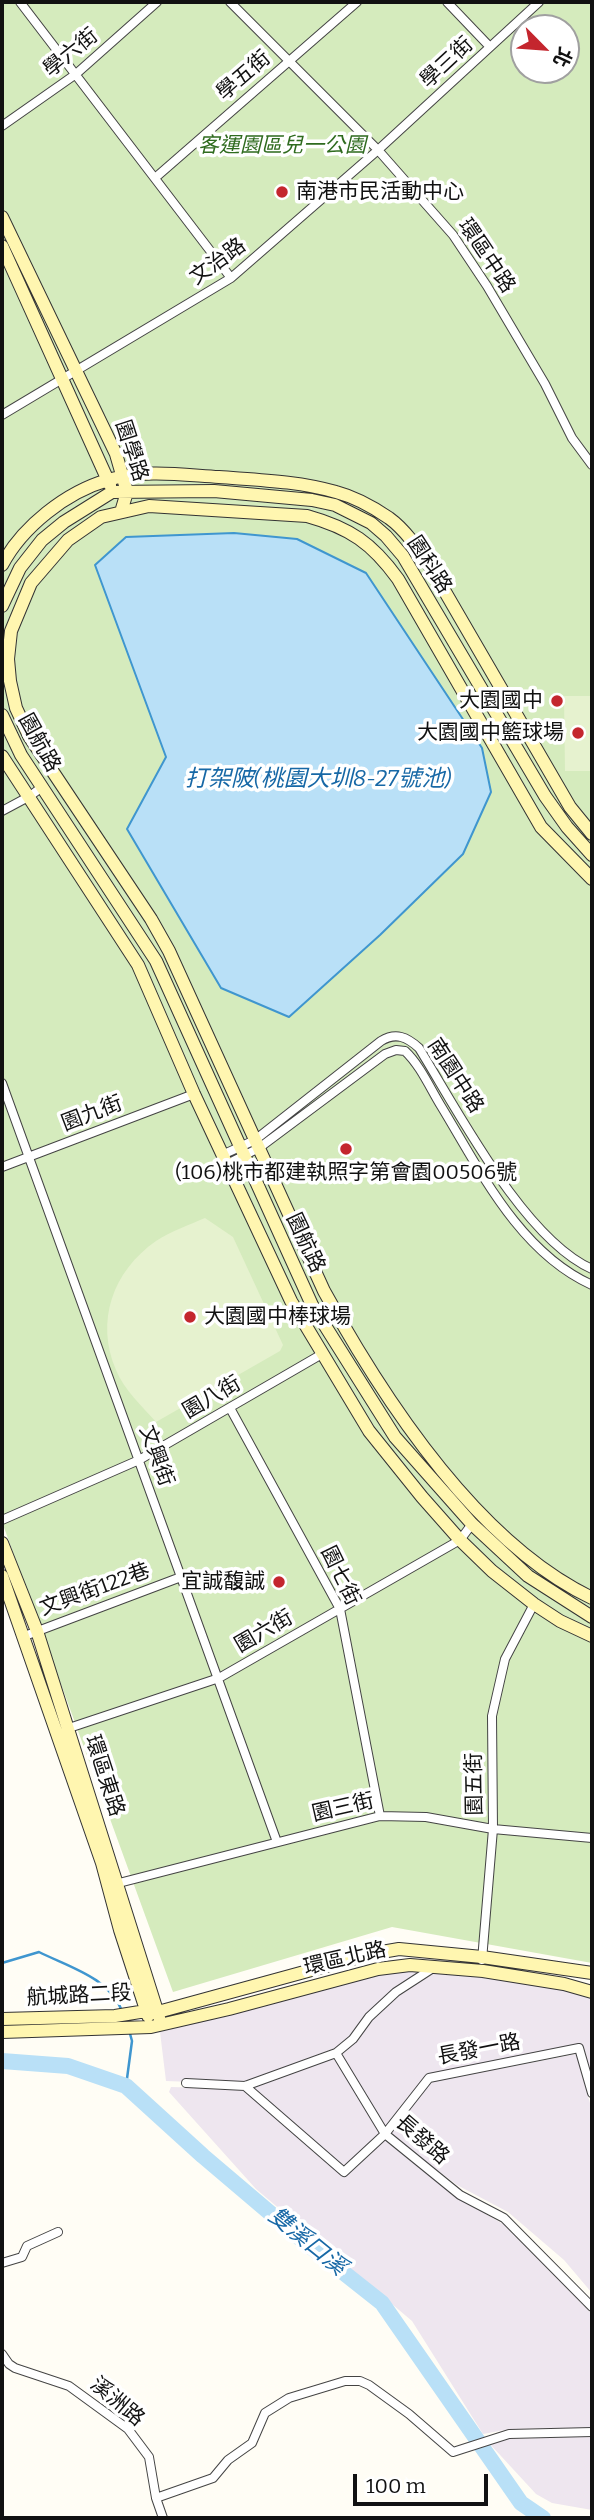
<!DOCTYPE html>
<html>
<head>
<meta charset="utf-8">
<style>
	body { margin:0 }
	#map { position:relative; width:594px; height:2520px; overflow:hidden; background:#fffdf5; font-family:Bitter,"Noto Sans TC",serif }
	canvas { display:block }
	.frame { position:absolute; inset:0; border:4px solid #111; pointer-events:none }
	.north { position:absolute; left:510px; top:14px; width:70px; height:70px; box-sizing:border-box; background:#fff; border:2px solid #a0a0a0; border-radius:50%; rotate:115deg; font-size:19px; font-weight:700; line-height:28px; text-align:center; color:#111 }
	.north::after { content:''; display:block; margin:auto; width:24px; height:32px; background:#c4262e; clip-path:polygon(50% 0,100% 100%,50% 72%,0 100%) }
	.scale { position:absolute; left:353px; top:2474px; width:135px; height:32px; box-sizing:border-box; border:4px solid #111; border-top:0; padding-left:9px; font-size:21px; line-height:24px; white-space:nowrap; color:#111; -webkit-text-stroke:5px #fff; paint-order:stroke }
</style>
</head>
<body>
<div id="map">
<canvas width="594" height="2520"></canvas>
<div class="frame"></div>
<div class="north">北</div>
<div class="scale">100 m</div>
</div>
<script>
const ctx = document.querySelector('canvas').getContext('2d');
ctx.lineJoin = 'round';
function paint(path, color) { ctx.fillStyle = color; ctx.fill(path, 'evenodd'); }
function stroke(path, color, width, dash) { ctx.strokeStyle = color; ctx.lineWidth = width; ctx.lineCap = dash ? 'butt' : 'round'; ctx.setLineDash(dash || []); ctx.stroke(path); }
function write(font, color, halo, rows, align = 'center') {
  ctx.font = font + ' Bitter,"Noto Sans TC",serif'; ctx.lineWidth = 7; ctx.setLineDash([]); ctx.textBaseline = 'middle'; ctx.strokeStyle = halo; ctx.fillStyle = color; for (const [text, x, y, turn = 0] of rows) {
    ctx.save(); ctx.translate(x, y); ctx.rotate((+turn || 0) * Math.PI / 180); ctx.textAlign = isNaN(turn) ? turn : align; if (halo) ctx.strokeText(text, 0, 0); ctx.fillText(text, 0, 0); ctx.restore();
  }
}
paint(new Path2D(`
	M425,1971L395,1990L353,2039L334,2052L245,2084L166,2081L160,2032L375,1974Z
	M435,1971L566,1990L592,1996V2078L582,2045L428,2076L384,2130L338,2054L369,2018L397,1994Z
	M576,2054L592,2110V2293L564,2260L508,2212L457,2185L388,2133L432,2082Z
	M335,2056L384,2132L344,2170L249,2087Z
	M171,2087L245,2089L345,2176L385,2137L459,2198L503,2224L592,2314V2428L510,2429L483,2434L412,2321L256,2189L169,2092Z
	M568,2437H592V2510L552,2503L536,2494L489,2443L508,2439Z`), '#eee6ef');
paint(new Path2D(`
	M2,2H592V1963L392,1927L173,1992L2,1522ZM524,28H566V70H524Z`), '#d5ebbd');
paint(new Path2D(`
	M564,696H592V771H565Z
	M205,1218L233,1237L283,1345L280,1351L156,1422C142,1406 124,1390 116,1370C95,1321 113,1271 156,1241C171,1231 189,1225 205,1218Z`), '#e6f2cf');
const water = new Path2D(`
	M234,533L297,539L366,573L482,748L491,792L463,854L380,935L289,1017L221,988L127,829L166,757L95,565L126,537Z`);
paint(water, '#b9e0f7');
stroke(water, '#3f96cf', 2);
stroke(new Path2D(`
	M2,1963L39,1952C69,1967 110,1978 122,2011
	M126,2086L132,2041L129,2030`), '#3f96cf', 2.5);
stroke(new Path2D(`
	M2,2061L68,2066L126,2086L203,2156L296,2235L382,2303L521,2503L543,2518`), '#b9e0f7', 16);
const street = new Path2D(`
	M20,2L231,278
	M230,2L378,150L453,235L487,286L545,384L572,438L592,465
	M447,2L490,47
	M2,126L76,74L157,2
	M155,178L357,2
	M2,415L231,278L378,150L539,2
	M2,811L30,796L42,787
	M2,1083L277,1842
	M222,1155L255,1140L381,1041C396,1032 407,1037 419,1048C458,1111 524,1239 592,1269
	M227,1164L259,1148L385,1054L396,1050L405,1051C420,1065 430,1088 441,1106C480,1170 519,1252 592,1285
	M2,1167L194,1094
	M230,1408L340,1609L380,1816
	M2,1520L139,1460L322,1354
	M22,1637L181,1577
	M66,1729L219,1678L460,1540L472,1524
	M115,1884L380,1816L426,1817L493,1829L592,1838
	M482,1960L493,1829L492,1716L505,1659L534,1604
	M336,2053L385,2134L460,2195L504,2218L592,2307
	M186,2083L245,2086L336,2053L353,2039L369,2017L396,1992L433,1968
	M245,2086L344,2172L385,2134L429,2078L579,2048L592,2093
	M2,2263L22,2257L27,2246L58,2232
	M2,2354L9,2364L15,2368L69,2386L128,2429L149,2457L156,2498L163,2518
	M156,2498L213,2478L228,2460L252,2443L265,2413L289,2398L345,2381H360L369,2385L409,2414L453,2452L509,2434L592,2432`);
const secondary = new Path2D(`
	M2,217L116,454L127,492L121,512
	M2,246L110,485
	M2,565C22,527 66,492 108,480C144,469 183,475 219,477C258,480 298,481 336,492C355,497 373,507 389,518C407,531 420,552 433,571L570,807L592,834
	M2,606L20,568L42,540L64,522L112,492L214,491L312,500L335,505L371,523L386,536L403,556L545,796L567,827L592,855
	M2,715L21,755L156,961L312,1305L395,1437L472,1524L528,1576L592,1617
	M2,756L138,965L194,1094L291,1301L369,1431L422,1497L460,1540L492,1571L534,1604L560,1621L592,1636
	M592,879L541,827L398,579C372,543 350,528 307,516L149,506L101,517L68,540L31,583L11,631L8,659L10,681L16,708L29,736L151,919L169,951L324,1291C384,1400 477,1543 592,1598
	M2,1543L37,1631L159,2017
	M2,1576L102,1863L120,1930L148,2016
	M2,2019L115,2016L146,2011L158,2012L370,1954L399,1949L482,1957L592,1973
	M2,2032L151,2027L229,2009L378,1969L410,1965L483,1971L564,1984L592,1992`);
stroke(street, '#444', 10);
stroke(secondary, '#333', 14);
stroke(street, '#fff', 8);
stroke(secondary, '#fff6b0', 12);
for (const [x, y, r, color] of [
	[282,192,7,"#c4262e"],
	[557,701,7,"#c4262e"],
	[578,733,7,"#c4262e"],
	[346,1149,7,"#c4262e"],
	[190,1317,7,"#c4262e"],
	[279,1582,7,"#c4262e"]
]) { const dot = new Path2D(); dot.arc(x, y, r, 0, 2 * Math.PI); ctx.fillStyle = color; ctx.fill(dot); stroke(dot, '#fff', 2.5); }
write('21px', '#111', '#fff', [
	["學六街",71,53,-39],
	["學三街",447,63,-43],
	["學五街",244,76,-41],
	["環區中路",486,256,56],
	["文治路",218,262,-36],
	["園學路",131,451,72],
	["園科路",429,565,57],
	["園航路",39,743,61],
	["南園中路",455,1076,57],
	["園九街",92,1114,-21],
	["園航路",305,1243,65],
	["園八街",212,1398,-30],
	["文興街",156,1456,70],
	["園七街",340,1576,64],
	["文興街122巷",95,1590,-20],
	["園六街",264,1632,-30],
	["環區東路",104,1776,72],
	["園五街",475,1784,-91],
	["園三街",343,1808,-13],
	["環區北路",345,1959,-13],
	["航城路二段",79,1996,-3],
	["長發一路",479,2050,-11],
	["長發路",422,2140,41],
	["溪洲路",117,2402,40]
]);
write('italic 21px', '#2f6b1f', '#fff', [
	["客運園區兒一公園",282,146]
]);
write('21px', '#111', '#fff', [
	["南港市民活動中心",296,192,"left"],
	["大園國中",543,701],
	["大園國中籃球場",564,733],
	["(106)桃市都建執照字第會園00506號",346,1173,"center"],
	["大園國中棒球場",204,1317,"left"],
	["宜誠馥誠",265,1582]
], 'right');
write('italic 23px', '#1768a6', '#fff', [
	["打架陂(桃園大圳8-27號池)",318,780],
	["雙溪口溪",307,2242,39]
]);
</script>
</body>
</html>
